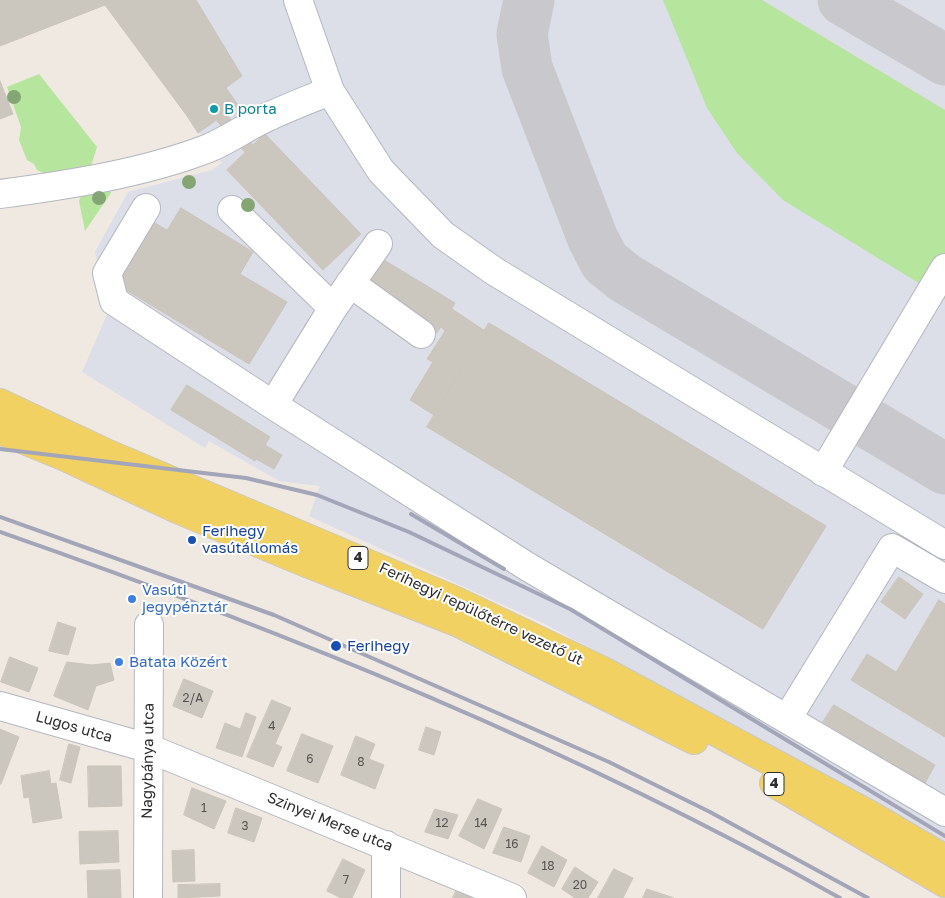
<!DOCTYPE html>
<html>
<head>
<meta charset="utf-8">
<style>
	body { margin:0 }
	canvas { display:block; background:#efe9e1 }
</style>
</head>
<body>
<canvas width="945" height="898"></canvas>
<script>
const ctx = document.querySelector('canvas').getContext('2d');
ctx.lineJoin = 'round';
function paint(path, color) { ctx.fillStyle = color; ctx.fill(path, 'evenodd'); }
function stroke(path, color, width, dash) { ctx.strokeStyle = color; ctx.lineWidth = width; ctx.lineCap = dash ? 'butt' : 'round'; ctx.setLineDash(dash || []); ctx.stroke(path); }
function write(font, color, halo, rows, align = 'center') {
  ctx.font = font + ' "Golos Text",sans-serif'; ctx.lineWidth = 4; ctx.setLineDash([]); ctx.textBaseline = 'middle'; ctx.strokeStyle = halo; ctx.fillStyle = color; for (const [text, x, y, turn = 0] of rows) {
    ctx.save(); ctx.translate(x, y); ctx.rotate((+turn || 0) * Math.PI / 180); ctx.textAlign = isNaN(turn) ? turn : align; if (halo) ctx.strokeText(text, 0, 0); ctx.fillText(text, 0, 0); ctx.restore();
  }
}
paint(new Path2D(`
	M0,0H945V844L868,798L543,623L309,516L320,486L279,481L209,441L205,448L82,372L109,310L95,252L128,192L212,170L222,163L105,5L0,46Z`), '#dcdee8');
paint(new Path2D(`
	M663,0H762L945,110V299L783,200L737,153L707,108Z
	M39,74L97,147L91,166L48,175L37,170L34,164L27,160L19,140L21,127L7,87Z
	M109,190L111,193L85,231L79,201L81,196Z`), '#b6e59e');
stroke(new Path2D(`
	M529,0L522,34L527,68L593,239L605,262L625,278L945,469
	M843,0L945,60`), '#c9c8cc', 51);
const building = new Path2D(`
	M0,0H196L242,76L187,116L105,5L0,46Z
	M0,81L13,114L0,119Z
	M226,88L238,105L198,133L187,116Z
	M225,113L253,145L245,152L216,120Z
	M265,134L361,234L323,270L227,170Z
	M181,208L253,252L240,274L287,302L249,364L116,284L153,222L167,230Z
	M379,257L455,303L437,333L361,287Z
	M452,309L485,331L434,415L410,400L433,362L427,359L445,331L441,327Z
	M489,323L826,526L763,629L427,427Z
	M187,385L243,420L227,444L171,410Z
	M243,420L270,437L255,461L227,444Z
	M265,445L282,455L274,469L256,459Z
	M899,577L923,594L905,619L881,602Z
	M939,600L945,604V737L851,680L867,654L896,672Z
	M58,622L76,628L68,655L49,651Z
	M10,657L38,668L29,692L1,682Z
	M67,662L92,665L110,663L114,680L96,686L88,710L54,696Z
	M184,679L213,691L202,718L173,706Z
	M272,700L291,708L275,744L282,747L273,767L247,757Z
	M834,705L935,765L925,783L823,722Z
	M246,713L256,717L242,757L216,748L225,723L240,729Z
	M426,727L441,732L434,755L419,750Z
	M0,729L19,737L1,784H0Z
	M302,734L333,746L318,783L287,771Z
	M356,736L375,744L369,759L384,765L375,789L341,775Z
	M69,744L80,747L71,783L60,780Z
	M88,766H121L122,806L89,807Z
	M49,771L51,784L56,783L62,818L33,823L29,797L24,798L21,776Z
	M192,788L226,801L214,829L184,815Z
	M478,799L502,809L484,849L459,836Z
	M236,808L262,818L254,842L228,833Z
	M435,809L458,815L448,839L425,832Z
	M504,827L530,836L521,862L493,853Z
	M118,831L119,862L80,864L79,832Z
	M542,846L567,860L554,887L528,873Z
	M194,850L195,881L173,882L172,851Z
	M343,859L365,870L352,898H341L327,891Z
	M575,867L598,882L588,898H575L562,889Z
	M614,869L633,878L623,898H598Z
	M120,870L121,898H88L87,871Z
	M220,884V896L178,898V885Z
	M647,889L674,898H643Z
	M456,891L474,898H453Z`);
paint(building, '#cbc7bf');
stroke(building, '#cbc5ba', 1);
const minor = new Path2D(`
	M298,0L330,91L381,171L443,235L494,271L945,545
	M0,194C68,185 145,173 209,148C230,139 249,125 270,116C289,107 310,99 330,91
	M146,208L107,273L114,301L273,405L528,567L945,812
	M232,210L333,308
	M350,283L421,334
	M273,405L333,308L378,244
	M823,472L945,268
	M0,706L148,748L512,898
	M787,719L892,548L945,579
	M148,898L149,625
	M386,898V845`);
const major = new Path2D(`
	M0,403L106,453L456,601L605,672L872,816L945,859
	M0,430L63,456L177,509L304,562L459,623L694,740
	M774,783L945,883`);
stroke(minor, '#b4b7c1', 30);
stroke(major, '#c9c9c9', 30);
stroke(minor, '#fff', 28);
stroke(major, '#f2d163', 28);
stroke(new Path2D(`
	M0,449L246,478L317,495L409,532L570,609L945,836
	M411,514L504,569
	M0,517L274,615L609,762L710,812L868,898
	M0,532C289,633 573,748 840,898`), '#a3a6b8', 4);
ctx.fillStyle = '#84a574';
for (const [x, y] of [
	[14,97],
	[189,182],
	[99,198],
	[248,205]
]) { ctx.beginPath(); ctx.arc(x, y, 7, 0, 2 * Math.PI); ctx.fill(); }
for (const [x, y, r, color] of [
	[214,109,5,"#0f9aa8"],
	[192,540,5,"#1a4fb4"],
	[132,599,5,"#3f7fe0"],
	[336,646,6,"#1a4fb4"],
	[119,662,5,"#3f7fe0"]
]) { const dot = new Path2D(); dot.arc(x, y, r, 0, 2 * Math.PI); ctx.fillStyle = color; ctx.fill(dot); stroke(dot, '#fff', 2); }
write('12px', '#555452', null, [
	["2/A",193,698],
	["4",272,726],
	["6",310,759],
	["8",361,762],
	["1",204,808],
	["12",442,823],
	["14",481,823],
	["3",245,826],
	["16",512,844],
	["18",548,866],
	["7",346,880],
	["20",580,885]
]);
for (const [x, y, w] of [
	[358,558,20],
	[774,784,20]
]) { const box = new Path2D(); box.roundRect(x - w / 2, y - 11.5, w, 23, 4); ctx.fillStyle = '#fff'; ctx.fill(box); stroke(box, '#2e2e2e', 1); }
write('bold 14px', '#2e2e2e', null, [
	["4",358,558],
	["4",774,784]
]);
write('15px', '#0d838f', '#fff', [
	["B porta",224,109]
], 'left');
write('15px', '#164399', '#fff', [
	["Ferihegy",202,531],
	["vasútállomás",202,548],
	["Ferihegy",347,646]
], 'left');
write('15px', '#366cbe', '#fff', [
	["Vasúti",142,590],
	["jegypénztár",142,607],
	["Batata Közért",129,662]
], 'left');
write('15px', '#2e2e2e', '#fff', [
	["Ferihegyi repülőtérre vezető út",481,614,25],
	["Lugos utca",74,727,16],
	["Nagybánya utca",148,761,-89],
	["Szinyei Merse utca",330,822,22]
]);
</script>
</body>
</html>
